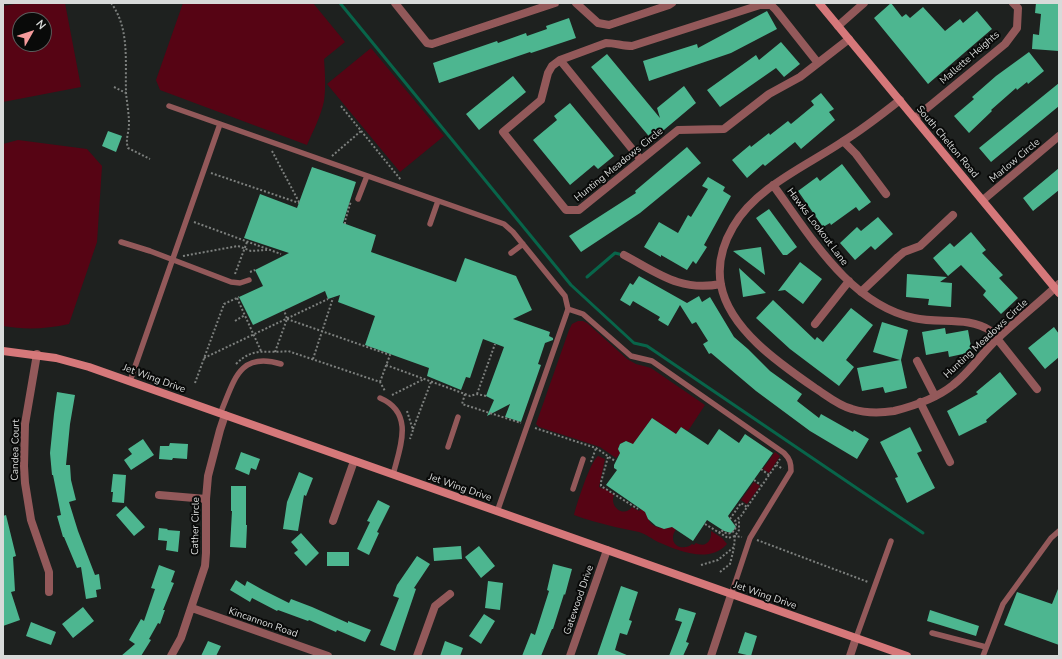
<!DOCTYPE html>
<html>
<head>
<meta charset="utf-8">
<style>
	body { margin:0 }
	#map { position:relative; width:1062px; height:659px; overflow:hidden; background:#1e211f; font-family:"Nunito Sans",sans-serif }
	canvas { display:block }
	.frame { position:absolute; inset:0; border:4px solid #d8dad9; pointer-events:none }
	.north { position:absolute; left:12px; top:12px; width:40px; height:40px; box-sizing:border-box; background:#090a09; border:1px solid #5c5d5c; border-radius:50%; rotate:51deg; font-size:11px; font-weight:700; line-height:16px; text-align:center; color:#d8dad9 }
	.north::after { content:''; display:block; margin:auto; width:14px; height:18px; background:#f59b9c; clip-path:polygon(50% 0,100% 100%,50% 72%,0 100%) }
</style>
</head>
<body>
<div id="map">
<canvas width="1062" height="659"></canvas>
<div class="frame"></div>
<div class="north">N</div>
</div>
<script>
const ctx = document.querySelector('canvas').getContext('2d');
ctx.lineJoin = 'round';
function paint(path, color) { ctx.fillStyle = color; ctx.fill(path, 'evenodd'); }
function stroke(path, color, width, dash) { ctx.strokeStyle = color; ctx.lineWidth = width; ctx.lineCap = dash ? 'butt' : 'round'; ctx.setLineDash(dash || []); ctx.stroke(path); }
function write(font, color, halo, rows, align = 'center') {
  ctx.font = font + ' "Nunito Sans",sans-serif'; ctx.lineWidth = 4; ctx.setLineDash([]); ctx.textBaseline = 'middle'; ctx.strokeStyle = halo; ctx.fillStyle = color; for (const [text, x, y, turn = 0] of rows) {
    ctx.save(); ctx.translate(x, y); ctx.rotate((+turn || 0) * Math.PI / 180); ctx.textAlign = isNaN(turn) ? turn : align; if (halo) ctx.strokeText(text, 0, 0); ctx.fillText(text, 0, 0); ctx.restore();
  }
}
paint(new Path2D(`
	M22,3H65L81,87L3,102V6ZM20,20H44V44H20Z
	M183,3H313L345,42L324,59C325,73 326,88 324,101C321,116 313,131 307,145L160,90L156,80Z
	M371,48L444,136L400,172L327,84Z
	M18,140L87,149L102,166L97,242L69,324C46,329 25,330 3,326V144Z
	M578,321H583L587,323L627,359L636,364L651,368L705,405L688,431L681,427L676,434L652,418L633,445L626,441L620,444L618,449L621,453L616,458L600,447L539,427L536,424L569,330L572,324Z
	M775,452L780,456L769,473L763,469Z
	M598,456L605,459L599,487L603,489L604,488L614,495C609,507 624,518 632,507L639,511L646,502C646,507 646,513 648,518C652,531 668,529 678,525C677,528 673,533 673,537C672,548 686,550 692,544L694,545L696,543C706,548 712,541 711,531L722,538L727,544C709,564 679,551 658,542C652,539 646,534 639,532C631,530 623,529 615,527C601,523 587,520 574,515C577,503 590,462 598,456Z
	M754,482L760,486L747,504L741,500Z`), '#560414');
stroke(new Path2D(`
	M340,3L571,285L634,343L647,346L923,533
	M587,277L615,253L623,255`), '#08654a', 3);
paint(new Path2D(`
	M891,3L902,17L906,14L910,18L923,7L945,31L960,19L963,23L977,11L992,29L928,84L874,18Z
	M1036,3H1059V51L1032,49L1033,34L1039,35L1041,14L1035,13Z
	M767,11L777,29L731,53L649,81L643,61L697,44L698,48Z
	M569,18L576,38L531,53L530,52L439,83L433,63L497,41L498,43L526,33L527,36L547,29L546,26Z
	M781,42L800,64L784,77L776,68L720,107L707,90L756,55L759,60Z
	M1029,52L1044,71L1028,84L1027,82L1017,90L1016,88L991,110L992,111L969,133L954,116L974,99L972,97L996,76Z
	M607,54L660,118L657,108L684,86L696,103L652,140L591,67Z
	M513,76L526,92L479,130L466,114Z
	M1059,83V106L991,162L979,148Z
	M821,93L834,109L829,112L835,120L801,149L795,142L765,166L763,164L747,178L732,160L750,145L751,147L769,133L770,135L788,121L791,124L814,105L811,101Z
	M570,103L614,156L598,169L594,165L570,185L533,140L557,120L554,116Z
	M108,131L122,136L116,152L102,146Z
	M687,147L701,163L640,213L581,252L569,236L636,193L635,191Z
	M842,164L871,202L859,211L856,207L831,225L830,223L823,227L798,191L817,177L820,181Z
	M312,167L356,182L343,223L376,235L371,252L456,282L465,258L516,276L532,310L513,319L550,332L549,336L553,338V340L545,343L538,364L541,365L521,422L505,417L510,404L487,416L494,400L486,396L504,347L483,339L470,378L466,377L461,390L427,376L429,368L365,345L375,316L338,302L340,295L328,299L325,291L253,325L239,297L263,286L255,270L289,253L244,238L260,194L297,208Z
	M1059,168V190L1033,211L1023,198Z
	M708,177L725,187L723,191L731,196L704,245L707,247L696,264L693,261L687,270L661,255V257L644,247L659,222L678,233L688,215L691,217L708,189L702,186Z
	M769,209L797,247L787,255H783L756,218Z
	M878,217L893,234L875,250L871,246L855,260L840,243L857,227L861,231Z
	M971,232L986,250L982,253L1003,275L999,278L1018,298L1001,314L983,295L986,291L961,265L948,276L933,258L950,243L954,247Z
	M761,247L765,275L733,251Z
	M800,262L822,279L803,304L785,290L778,291Z
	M739,268L766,293L743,297Z
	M907,274L947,277L940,282L952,283L951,307L928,305L929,299L906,297Z
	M639,276L687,303L699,296L702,302L710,297L734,337L748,349L770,371L802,394L797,401L819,418L821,414L853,432L854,430L869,439L857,459L810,431L756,391L711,353L709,354L703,344L708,341L696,322L692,324L680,305L668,326L658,320L660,317L633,301L630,306L620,300L630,283L633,285Z
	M773,300L815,340L817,337L823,342L851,308L873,325L846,360L854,367L839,386L790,349L756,318Z
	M882,322L908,330L901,360L907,388L885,393L883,387L862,391L857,368L900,360L873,352Z
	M1054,327L1059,334V357L1045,369L1028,348Z
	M945,328L946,334L968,330L972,352L949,357L948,351L926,355L922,332Z
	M1000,372L1017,394L986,420L987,422L959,436L947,411L978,394L976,392Z
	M57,392L75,395L70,424L66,465H70L71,480L76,500L69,502L78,531L95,575L99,574L101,589L96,590L97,597L86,599L81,567L77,568L64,537H63L57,516L61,515L53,475H52L50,453L54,414Z
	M652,418L676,434L681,427L708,445L719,429L739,443L745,434L773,453L728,516L736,527L734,530L731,533L724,531L707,520L693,541L672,527L664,529L656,526L648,519L645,512L606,485L617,470L614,468V465L620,453L618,449L620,444L626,441L633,444Z
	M910,427L922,451L917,453L935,488L907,503L895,478L898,477L880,442Z
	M143,439L154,455L131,470L124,460L132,454L128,449Z
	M170,443L188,444L187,459L173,458L172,460L159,459L160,446H169Z
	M241,452L260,459L256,470L251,468L249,475L235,469Z
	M299,472L313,478L306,496L304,495L298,531L283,529L287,502Z
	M113,474L126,475L124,503L112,502L113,492H111Z
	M231,486H246V525H247L246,548L230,547L232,511H231Z
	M378,500L390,506L377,532L379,533L369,555L357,549L370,522L367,521Z
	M126,506L145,527L134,536L116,515Z
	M6,515L16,556L13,557L15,591L11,592L20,620L3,626V516Z
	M159,528L168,529L167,530L180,531L178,552L166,550L167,541L158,540Z
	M301,533L319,553L306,566L294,553L298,550L291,542Z
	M461,546L462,559L434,561L433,548Z
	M479,546L495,566L481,578L465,557Z
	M327,552H349V566H327Z
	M417,556L430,564L414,588L416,589L395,651L380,645L399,598L393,596L397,585Z
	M553,564L572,569L565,595L564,594L553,629H552L541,656H522L531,633L535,635L549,591L547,590Z
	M159,565L175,571L171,582L174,583L163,610H165L160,624L158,623L149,639L151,640L141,656H121L135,644L129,640L141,619L144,621L155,589L151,588Z
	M236,580L245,586L247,581L263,590L289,603L291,599L312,607L348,623V621L371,630L365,642L337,630L336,632L309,620L308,621L278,610L277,611L252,598L250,602L230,590Z
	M488,581L503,583L500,610L485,608Z
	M621,586L638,592L629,620L632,621L627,635L620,633L615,650L629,656H597Z
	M1058,589L1059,645L1004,625L1017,592L1052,604Z
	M83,607L94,621L73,638L62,624Z
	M679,608L696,613L686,642L689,643L683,656H669L682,622L675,620Z
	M930,610L979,626L976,636L927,621Z
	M484,614L495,621L481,644L469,636Z
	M31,622L56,632L51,645L26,636Z
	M745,632L757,636L751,656L738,653Z
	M208,641L221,646L216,656H201Z
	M445,641L463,648L460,656H440Z`), '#4db690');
stroke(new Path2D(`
	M111,3C130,28 125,63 126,93C127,103 129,114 129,124C129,133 125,139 128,148L150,159
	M114,87L126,93
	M341,106L401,180
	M272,151L299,202
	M332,156L361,131
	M211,173L299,203
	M194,222L281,254
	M345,224V221L351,201
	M183,256L238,246L251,251L267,250
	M250,272L255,270
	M235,274L247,242
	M237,298L261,351
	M287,319L390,355L380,382
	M235,321L245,315
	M275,352L287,319L284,310
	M204,358L328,299
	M313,359L333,298
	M236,364C254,346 266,354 288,351L380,382L385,391
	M386,365L465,394L470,396L477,394L486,396
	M195,383L224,304L239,297
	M465,394L462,404L521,423
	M477,394L495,344
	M392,395L424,379
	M407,411L413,430L410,439
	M535,428L596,448L615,461
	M413,429L431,382
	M608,457L601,482V486L638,509
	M591,462L596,448
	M776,465L783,469
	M761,469L769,475
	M754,480L761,485
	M730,519L741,503L747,507
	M705,524L728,538L735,536L739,530V519
	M719,533L721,530C726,534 730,535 735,530L736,525L735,521L741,516L780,459
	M757,540L868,582
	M701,565L718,560L734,547L735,536L742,537
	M720,572L730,564L734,548`), '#7d807e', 2, [2, 2]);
stroke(new Path2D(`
	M169,106L504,224L513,232L565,296L568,309L566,315L497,512
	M358,199L367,176
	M430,224L438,201
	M121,242L150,251L231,282L240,283L249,280
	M511,253L523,244
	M568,309L583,314L631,356L652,361L784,453C790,459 791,463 791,471L750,538L731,595
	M130,381L220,124
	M380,398C415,413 400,447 393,475
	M220,414C234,382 238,351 281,364
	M448,447L458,417
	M573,489L583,459
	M932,633L986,647
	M856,638L891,541
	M983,656L1003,604L1051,538L1059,531`), '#93595a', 5.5);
stroke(new Path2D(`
	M395,3L427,43L432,44L555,3
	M576,3L598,23L609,25L669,5L672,3
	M838,26L864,3
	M560,60L641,160
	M818,63L776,10L771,5H760L632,46C623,46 615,43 606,43L560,60L552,66L548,73L541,100L503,132L566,210H579L678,130L724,129L769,94L800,77L849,39
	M900,100C881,115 862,130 842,142C806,166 755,188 733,227C723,244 717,264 721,285C729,329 780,364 815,388C826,395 839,406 852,409C865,413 881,413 894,411C914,406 937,398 953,385C970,372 982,353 997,339C1017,320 1039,303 1059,284
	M915,118L1005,44L1017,28L1018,8L1013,3
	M844,142L856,154L886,194
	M773,185C810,235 849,304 914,318C940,324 968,316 991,331L1037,389
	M983,200L1059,136
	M624,255C658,273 680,292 721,284
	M861,292L898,257L904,252L920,246L953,215
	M815,324L849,281
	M37,354L25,424L24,466L25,483L31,520L49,572V592
	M917,361L935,396
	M920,402L950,462
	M159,495L206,499
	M333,521L354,461
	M192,608L328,656
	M171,656L181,638L205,566L206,553V499L208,476L220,430L225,415
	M417,656L435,606L450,594
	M570,656L607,550
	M711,656L731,595
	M850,656L856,638`), '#93595a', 8);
stroke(new Path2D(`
	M819,3L1059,293
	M3,351L56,358L89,367L907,656`), '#d6787a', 8);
write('10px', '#d8dad9', '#090a09', [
	["Mallette Heights",970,58,-41],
	["South Chelton Road",947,142,50],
	["Marlow Circle",1015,161,-40],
	["Hunting Meadows Circle",619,165,-39],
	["Hawks Lookout Lane",817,227,53],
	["Hunting Meadows Circle",986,339,-43],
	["Jet Wing Drive",154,379,20],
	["Candea Court",16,450,-89],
	["Jet Wing Drive",460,488,19],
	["Cather Circle",196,526,-89],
	["Jet Wing Drive",765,596,19],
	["Gatewood Drive",579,600,-71],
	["Kincannon Road",263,623,19]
]);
</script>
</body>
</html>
